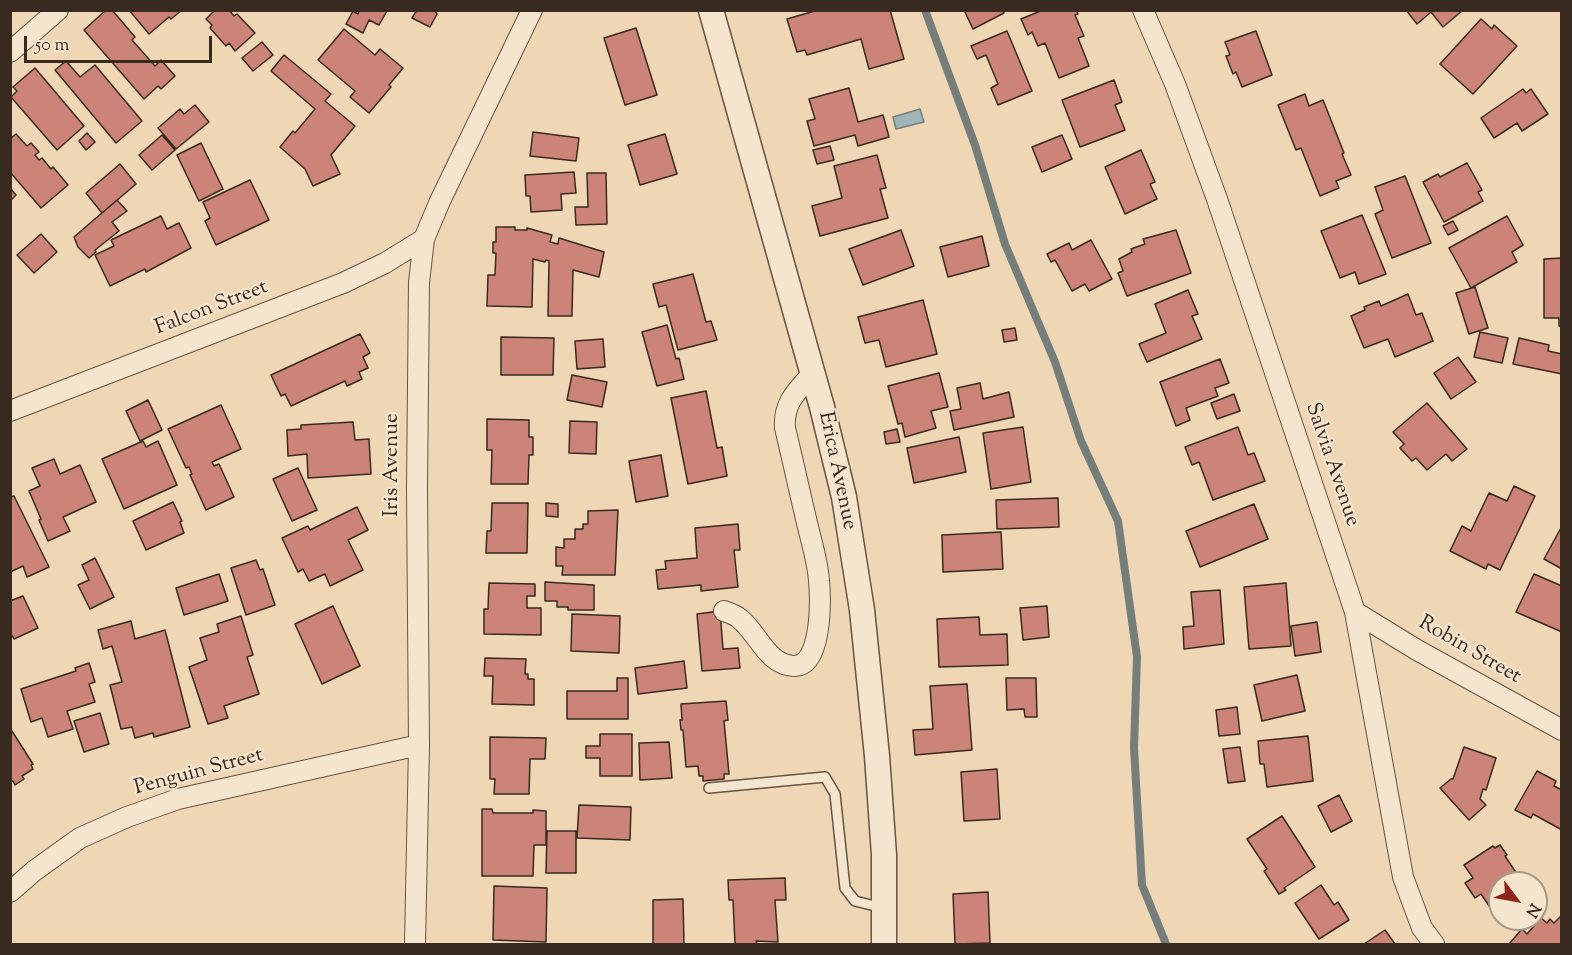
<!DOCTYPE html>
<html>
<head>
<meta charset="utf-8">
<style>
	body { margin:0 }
	#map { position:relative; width:1572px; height:955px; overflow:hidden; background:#efd6b4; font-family:"Sorts Mill Goudy",serif }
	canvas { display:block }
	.frame { position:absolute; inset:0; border:12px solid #392a1f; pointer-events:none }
	.north { position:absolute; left:1488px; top:871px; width:60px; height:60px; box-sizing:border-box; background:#f5e4ce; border:2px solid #aa9a88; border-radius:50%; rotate:122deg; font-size:16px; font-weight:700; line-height:24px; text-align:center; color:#392a1f }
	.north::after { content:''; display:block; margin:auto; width:21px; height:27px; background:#8f2418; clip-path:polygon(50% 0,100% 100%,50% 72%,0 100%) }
	.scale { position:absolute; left:24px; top:36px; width:188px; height:27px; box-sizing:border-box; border:3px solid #392a1f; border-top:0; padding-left:8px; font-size:18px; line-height:21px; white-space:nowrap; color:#392a1f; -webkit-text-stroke:4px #f5e4ce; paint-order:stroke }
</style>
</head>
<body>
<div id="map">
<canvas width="1572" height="955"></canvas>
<div class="frame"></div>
<div class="north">N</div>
<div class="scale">50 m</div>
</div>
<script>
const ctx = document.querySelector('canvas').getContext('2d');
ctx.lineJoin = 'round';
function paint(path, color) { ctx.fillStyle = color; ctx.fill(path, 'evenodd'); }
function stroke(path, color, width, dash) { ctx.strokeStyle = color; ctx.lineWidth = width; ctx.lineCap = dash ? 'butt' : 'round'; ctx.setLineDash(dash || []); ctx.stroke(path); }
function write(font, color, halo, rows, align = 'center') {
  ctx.font = font + ' "Sorts Mill Goudy",serif'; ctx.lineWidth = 4.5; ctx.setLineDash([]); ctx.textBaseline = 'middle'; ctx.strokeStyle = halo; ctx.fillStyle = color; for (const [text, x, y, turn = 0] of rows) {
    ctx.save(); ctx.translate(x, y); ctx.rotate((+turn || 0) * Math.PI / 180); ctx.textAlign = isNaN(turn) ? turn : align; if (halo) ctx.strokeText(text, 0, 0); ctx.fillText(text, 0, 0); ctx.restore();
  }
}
const water = new Path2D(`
	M920,109L924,122L896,129L893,117Z`);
paint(water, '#9fb6b8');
stroke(water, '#767e7b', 1.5);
stroke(new Path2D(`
	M925,10L975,145L1005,244L1055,362L1081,441L1118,521L1137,657L1134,748L1142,885L1166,944`), '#767e7b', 8);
const building = new Path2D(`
	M106,10H112L135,37L132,40L155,66L161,60L175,76L161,89L158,86L144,99L84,30Z
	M129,10H182L171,19L169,17L149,34Z
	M215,10H229L234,16L237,14L255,33L235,51L229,43L226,46L210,28L212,25L206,19Z
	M360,10H387V11L379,25L369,20L363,33L346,24L353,11L358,14Z
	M417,10H434L437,14L430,27L412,18Z
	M818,10H890L904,59L869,69L861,39L807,55L805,50L797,52L787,19Z
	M964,10H1002L1004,13L973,29Z
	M1043,10H1076L1078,14L1075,15L1084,36L1078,38L1089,66L1059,78L1045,43L1038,46L1032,32L1028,35L1021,19Z
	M1406,10H1463L1443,27L1431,12L1417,24Z
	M1481,19L1492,29L1494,25L1517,46L1473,94L1440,64Z
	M636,28L657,95L625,105L604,38Z
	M344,29L375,55L380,49L403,68L389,85L391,87L369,113L350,97L355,91L318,60Z
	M1007,31L1032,91L998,105L991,88L998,84L986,55L977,59L971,46Z
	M1256,31L1272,75L1242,87L1236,72L1233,74L1226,56L1230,55L1225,42Z
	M262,42L273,55L253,71L242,58Z
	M284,55L331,94L325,101L355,126L331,155L340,174L313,186L305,169L280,147L293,131L295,133L315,109L271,71Z
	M66,61L80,77L95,65L142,121L116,143L55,70Z
	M35,68L84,126L57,150L11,97L17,91L13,87Z
	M1114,80L1122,102L1115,105L1125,130L1080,147L1062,100Z
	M849,88L858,122L883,115L889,137L858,146L855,135L814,146L807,121L815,119L809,99Z
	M1523,89L1526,93L1531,89L1548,114L1522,131L1517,123L1494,138L1481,118Z
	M1305,94L1309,106L1323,100L1344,153L1342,154L1351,175L1336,181L1339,188L1320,196L1301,148L1296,150L1278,105Z
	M195,105L209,122L176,149L158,128L180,109L184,114Z
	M533,132L579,138L576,161L530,156Z
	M87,133L95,142L86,150L79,141Z
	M16,134L27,146L31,143L39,152L35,155L39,160L42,158L51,169L53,167L68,185L41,208L10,172V139Z
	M665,134L677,174L640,185L628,145Z
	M162,135L175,150L152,170L139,155Z
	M1062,135L1072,159L1042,172L1032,147Z
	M201,143L223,189L199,201L177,155Z
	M830,146L834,160L817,164L813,150Z
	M1141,150L1155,182L1150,184L1157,199L1125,214L1105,167Z
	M877,155L886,188L880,189L888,218L820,236L812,206L842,198L834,166Z
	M1467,163L1482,190L1478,192L1483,201L1444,222L1423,182L1438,174L1440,177Z
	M120,164L136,184L102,213L86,193Z
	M574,172L576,193L561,194L562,210L531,212L530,196H526L525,175Z
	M587,173H606L607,224L576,225L575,207H588Z
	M1405,176L1431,243L1392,258L1375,214L1383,210L1375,187Z
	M250,180L269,220L216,245L205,221L210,218L203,202Z
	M10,188L16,195L10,201Z
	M117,200L127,211L112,222L119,231L95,250L96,252L89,258L78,247L74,237Z
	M1362,215L1386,274L1359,284L1355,272L1340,278L1321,231Z
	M161,216L167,229L179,223L191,248L146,272L145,269L110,286L95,255L114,246L111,240Z
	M1507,216L1523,245L1512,252L1517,262L1471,288L1449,248Z
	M1453,221L1458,230L1448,235L1443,226Z
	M496,227H515V230H527V228L552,235L550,242L558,244L559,238L604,252L599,277L573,270L572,316H548L549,261L546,260L545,262L533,259L532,307L487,306L488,275H495L496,253H493V242H496Z
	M901,230L914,266L863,285L849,249Z
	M1176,230L1191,273L1127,296L1118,273L1123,271L1119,259L1132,252L1131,249L1145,244L1143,239Z
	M41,234L57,252L34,273L17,255Z
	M982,236L989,266L948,277L940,247Z
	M1091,240L1112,279L1089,291L1085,284L1072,291L1055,260L1051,262L1047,254L1069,243L1072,250Z
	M1562,258V326H1559V318H1544V259Z
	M693,274L706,322L711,321L717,340L678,350L666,305L659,307L653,284Z
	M1475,287L1488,328L1469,334L1456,293Z
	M1188,290L1198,314L1192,316L1202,339L1147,362L1139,344L1166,333L1155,304Z
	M1408,294L1416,315L1422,313L1433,341L1395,357L1388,339L1364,348L1351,316L1365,310L1364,307L1379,301L1381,306Z
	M923,300L937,354L886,367L879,340L865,343L858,317Z
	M667,325L676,359L679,358L684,379L657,386L642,332Z
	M1015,328L1017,340L1004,342L1002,330Z
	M1480,332L1508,338L1502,363L1474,357Z
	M360,334L370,353L363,357L368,368L359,372L362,379L347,386L345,381L291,406L285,394L281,396L271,375Z
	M501,337L554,338L553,375H501Z
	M1519,338L1549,345L1548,351L1562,354V374L1513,364Z
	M603,339L605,367L577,369L575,341Z
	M1458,357L1476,382L1451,399L1434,373Z
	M1220,359L1229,383L1215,388L1218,396L1186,408L1190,420L1176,426L1160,382Z
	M939,373L948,407L931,411L936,428L905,437L902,423L898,424L888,386Z
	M572,375L607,382L602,407L567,400Z
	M980,383L983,399L1009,392L1014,417L954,430L950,411L961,409L957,388Z
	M706,391L717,448L722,447L727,476L688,484L671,398Z
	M1234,394L1240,411L1217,419L1211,403Z
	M148,400L162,430L140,441L126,411Z
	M1427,403L1467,449L1452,461L1446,454L1427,470L1416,458L1412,461L1400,448L1404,444L1393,432Z
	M221,405L241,449L212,462L214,466L219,464L234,497L206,510L190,475L192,474L189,467L186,468L168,429Z
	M487,419L529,420V437H533V455H529L528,484H491L492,450H487Z
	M570,421L597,422L596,454L569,453Z
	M353,422L355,440L369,439L371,474L308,478L307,454L288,456L287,430L301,429V425Z
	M1023,427L1031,482L991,489L983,433Z
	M1238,427L1248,455L1254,453L1265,481L1213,500L1199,462L1192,465L1185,447Z
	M897,429L900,442L886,444L884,432Z
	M959,437L966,472L914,483L907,448Z
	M143,441L146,447L158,441L177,485L124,509L102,459Z
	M661,455L668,496L636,502L629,461Z
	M54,459L60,474L80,465L96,502L63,517L70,531L48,541L39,520L41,519L29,491L40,486L32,468Z
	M298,468L317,510L292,521L273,479Z
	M1514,486L1535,496L1500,570L1488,564L1486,569L1450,551L1462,526L1471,531L1489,493L1507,501Z
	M14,496L49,567L27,577L23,566L10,572V497Z
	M1058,498L1059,527L997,529L996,500Z
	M173,502L182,521L180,522L184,533L146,550L133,521Z
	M492,503H528L527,553H486L487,531H491Z
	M546,503L558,504V517L546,516Z
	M1254,504L1268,539L1200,567L1186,531Z
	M357,507L368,530L348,540L363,570L330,586L325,574L309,581L303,569L298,572L282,538L308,526L310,530Z
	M618,510L615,575H562L563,566H556V547L564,548V539H575V529H583V524H588V511Z
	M738,524L740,550H734L738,587L701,591V585L658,589L656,570L666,569L665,561L697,558L695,528Z
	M1562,526V569L1544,559Z
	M1001,532L1003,569L943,572L942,535Z
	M95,558L114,597L90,609L78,585L89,580L82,565Z
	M256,560L260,570L263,569L275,605L246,615L231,568Z
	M219,574L228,601L184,615L176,588Z
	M1534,574L1562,586V632L1516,612Z
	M545,582L594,585V610H568V607H557V601H545Z
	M489,583L535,584V596H527V608H541V635L484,634V609H488Z
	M1286,583L1291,646L1249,649L1244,587Z
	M1220,590L1224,644L1184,649L1183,627L1194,626L1191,592Z
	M23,596L38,628L14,639L10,632V601Z
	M333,606L360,666L322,684L295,624Z
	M1047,606L1049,637L1023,640L1020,608Z
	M720,611L723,649L738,648L740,668L702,671L697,614Z
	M572,614L620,616L619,653L571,651Z
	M241,616L253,655L247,657L259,694L224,706L228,718L208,724L189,667L207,660L200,638L219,632L217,624Z
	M979,617L980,635L1007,634L1008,665L939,667L937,619Z
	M131,621L135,639L165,630L190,727L154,737L153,733L135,738L132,727L121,729L110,685L122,682L112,646L103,649L98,630Z
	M1317,622L1321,652L1295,656L1291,626Z
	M485,658L526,659L525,674H528V679H534V705L492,704L493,676H484Z
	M684,661L687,688L638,694L635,668Z
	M89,663L95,682L89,684L95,702L67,711L73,729L48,737L42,718L31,722L21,689L76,671L75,668Z
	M1297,675L1305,711L1262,721L1254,685Z
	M617,678H628V719H567V691H617Z
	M1006,678H1036L1037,717H1025L1024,709L1007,710Z
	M967,684L972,750L915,755L913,730L933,729L930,686Z
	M726,701L728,720L724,721L729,774H724V779L703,781V776H699L698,766L686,767L683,730H681L680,720H682L681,704Z
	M1237,707L1240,734L1219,736L1216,710Z
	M100,713L109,744L84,752L74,721Z
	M10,728L33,764L31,765L33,769L22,776L24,779L15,785L13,781L10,783Z
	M600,734H632V776H600V758H586V746H600Z
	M1308,736L1313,781L1267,787L1264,764H1260L1258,741Z
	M490,737L546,738L545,759H530L529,794H494L495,779H490Z
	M669,742L672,778L640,780L639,743Z
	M1240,747L1245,781L1228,783L1223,749Z
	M1464,747L1496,758L1486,790L1483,789L1480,799L1486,805L1469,820L1440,788L1451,779H1453Z
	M997,769L1000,819L964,821L961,772Z
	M1537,771L1556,781L1554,786L1562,790V830L1533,814L1531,818L1515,810Z
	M1339,795L1352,821L1331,832L1318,806Z
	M579,805L631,807L630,840L577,838Z
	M482,809H492L493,813H533V810L546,811V845H534L533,876H482Z
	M1282,816L1315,867L1284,888L1286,890L1279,894L1264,871L1267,869L1247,839Z
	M547,831H576V873H546Z
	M1500,845L1507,855L1505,856L1523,883H1500V913L1496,916L1481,894L1475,898L1465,883L1473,878L1464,865L1493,846L1495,848Z
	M785,878L786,900H775L778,942L756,941L757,944H735L733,900H729L728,880Z
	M1321,885L1334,905L1338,902L1349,920L1319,939L1295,903Z
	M494,886L547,888L546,942L493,940Z
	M988,892L990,943L955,944L953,894Z
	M683,899L684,944H653V900Z
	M1562,915V944H1509L1522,929L1527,934L1541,918L1547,923L1550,919L1554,923Z
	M1385,930L1395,944H1364Z`);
paint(building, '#cd8478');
stroke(building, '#392a1f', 1.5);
const service = new Path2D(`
	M709,788L825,777L835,794L845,888L855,901L883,908`);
const minor = new Path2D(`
	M1143,10L1175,84L1217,199L1355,612L1403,877L1422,928L1434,944
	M10,52L58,10
	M10,411L343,283L385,263L424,239
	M724,611C730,613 736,615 740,619C758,633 767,665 794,666C822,667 821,599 819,581C818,563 812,544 808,527C800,494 793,461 785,428C783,403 797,391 813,373
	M1355,612L1417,650L1562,730
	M10,892L34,871L80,838L127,817L178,799L419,745
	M415,944L419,745L417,489L419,282L424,239L440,201L532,10`);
const tertiary = new Path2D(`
	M711,10L822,407L844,497L862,610L877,756L884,855V944`);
stroke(service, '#654', 12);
stroke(minor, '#654', 22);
stroke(tertiary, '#654', 27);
stroke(service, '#f5e4ce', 9);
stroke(minor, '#f5e4ce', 20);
stroke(tertiary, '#f5e4ce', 24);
write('21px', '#392a1f', '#f5e4ce', [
	["Falcon Street",212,309,-21],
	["Iris Avenue",393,465,-90],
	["Salvia Avenue",1331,465,71],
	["Erica Avenue",836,471,78],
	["Robin Street",1469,651,30],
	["Penguin Street",199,773,-15]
]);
</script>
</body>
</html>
